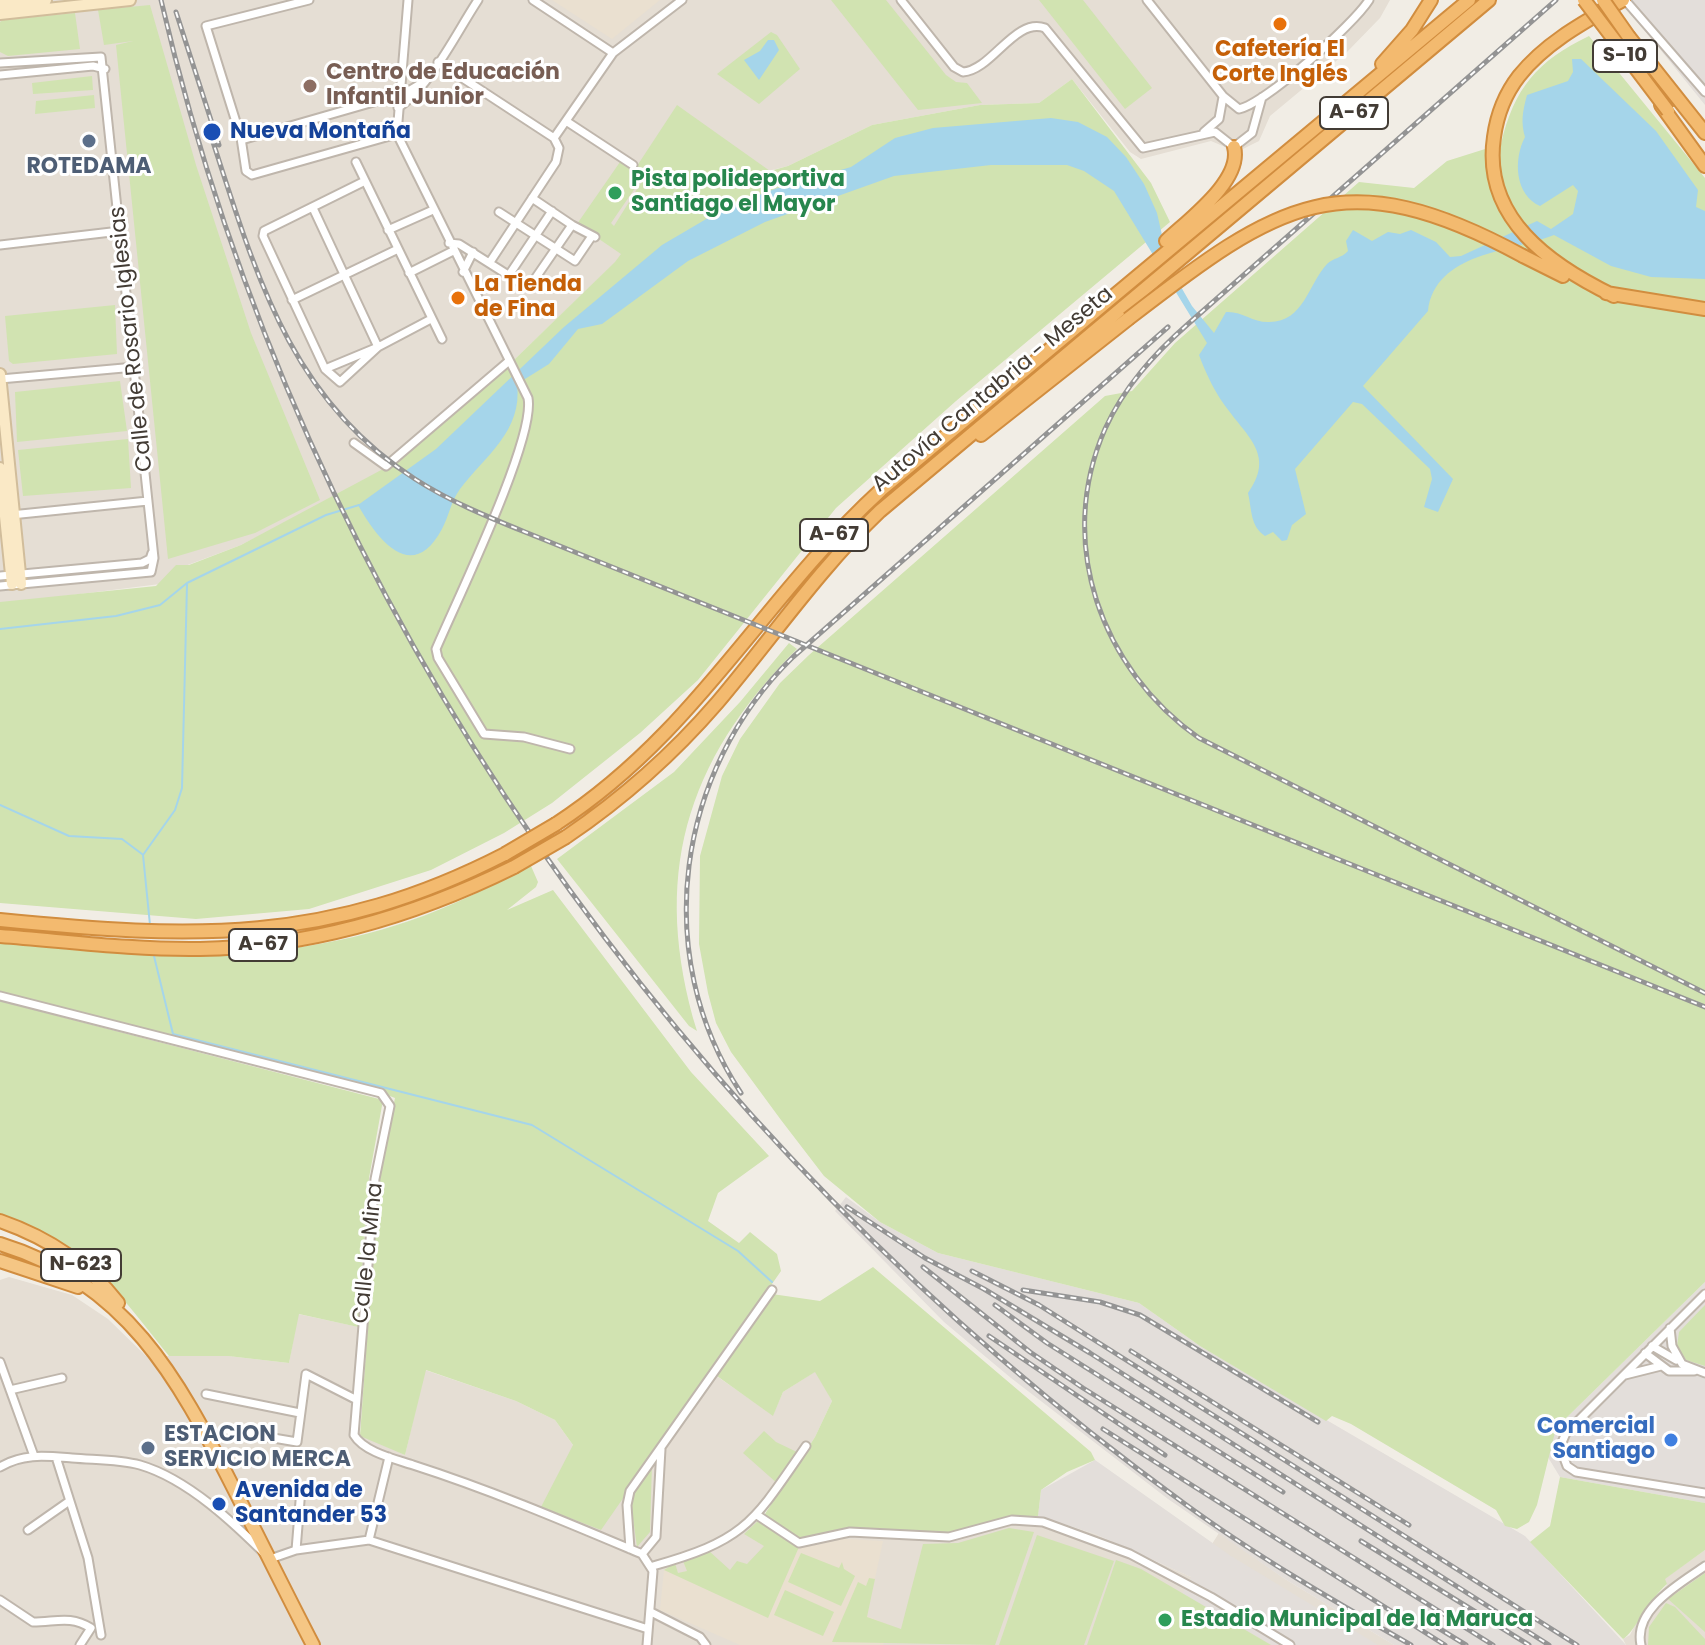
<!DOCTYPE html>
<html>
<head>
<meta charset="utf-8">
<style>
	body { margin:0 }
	canvas { display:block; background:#f1ede5 }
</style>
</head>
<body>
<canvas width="1705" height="1645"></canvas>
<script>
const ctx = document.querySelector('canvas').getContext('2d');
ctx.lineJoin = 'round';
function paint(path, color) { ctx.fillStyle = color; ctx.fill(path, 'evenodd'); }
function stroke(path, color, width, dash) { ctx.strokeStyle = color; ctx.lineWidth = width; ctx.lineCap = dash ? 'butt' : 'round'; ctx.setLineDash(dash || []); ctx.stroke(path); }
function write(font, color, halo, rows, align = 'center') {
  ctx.font = font + ' Poppins,sans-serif'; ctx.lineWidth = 6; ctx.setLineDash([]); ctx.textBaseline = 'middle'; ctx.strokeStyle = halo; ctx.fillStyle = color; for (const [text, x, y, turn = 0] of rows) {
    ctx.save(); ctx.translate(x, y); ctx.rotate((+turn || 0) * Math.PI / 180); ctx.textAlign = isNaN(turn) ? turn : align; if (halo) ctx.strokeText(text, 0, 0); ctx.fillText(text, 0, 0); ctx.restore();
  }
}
paint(new Path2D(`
	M0,0H1390L1380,18L1347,52L1270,116L1259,141L1237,152L1211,141L1141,159L1130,152L1072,79L1039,103L980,105L872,125L788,166L772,170L615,263L516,358L398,461L325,503L241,545L185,566L160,584L0,604Z
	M9,1277L72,1295L108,1319L146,1356H228L289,1363L298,1314L368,1329L358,1431L405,1455L425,1370L516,1401L555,1420L575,1448L712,1373L773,1415L783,1392L816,1371L832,1401L815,1437L759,1520L795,1547L799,1540L844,1529L950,1533L1021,1514L1038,1516L1095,1534L1191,1577L1219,1533L1285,1579L1394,1645H0V1280Z
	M1705,1550V1645H1626L1623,1639L1630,1635L1644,1608L1667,1585L1664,1579Z`), '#e5ded4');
paint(new Path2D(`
	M1618,0H1705V105L1646,32Z
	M846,1197L880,1222L938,1253L1139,1303L1200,1346L1525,1536L1626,1645H1394L1285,1579L1168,1499L1011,1378L944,1322L835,1211Z
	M1705,1282V1503L1560,1477L1546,1454L1556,1428Z
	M1095,1460L1231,1556L1378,1645H1272L1182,1594L1191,1577L1095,1534L1038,1516L1041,1490Z`), '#e3deda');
paint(new Path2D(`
	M552,0H660L612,39Z
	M826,1538L883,1541L867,1616L891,1626L883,1645H740L660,1610L664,1570L669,1565L675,1563L678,1573L687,1571L683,1561L726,1598L797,1547L818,1544Z`), '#eae0d0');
paint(new Path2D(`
	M831,0H886L946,75L956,82L967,83L982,103L918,110Z
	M1039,0H1083L1152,88L1125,109Z
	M150,5L196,165L251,333L320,500L255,533L168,559L116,45L133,41L104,45L98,10Z
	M75,13L80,49L8,56L0,52V22L3,20Z
	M771,32L777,35L800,69L759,104L717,74Z
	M1589,36L1705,178V1282L1556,1428L1537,1505L1529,1522L1517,1529L1505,1526L1496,1510L1351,1424L1332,1416L1326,1421L1200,1346L1139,1303L938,1253L880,1222L824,1176L781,1120L731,1052L716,1023L708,993L699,944L700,856L722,776L740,739L780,683L809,655L1105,396L1132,391L1175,343L1359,182L1414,188L1447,161L1501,144C1514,88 1537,61 1589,36Z
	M92,76L93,90L33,94L32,83Z
	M1072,79L1151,183L1170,222L956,401L836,508L698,680L640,733L552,803L504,833L431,870L309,909L196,919L0,903V602L156,586L176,565H189L241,545L398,461L516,358L615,262L621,254L577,224L620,162L642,178L611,223L614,226L644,178L635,169L677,105L770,171L788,166L872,125L980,105L1039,103Z
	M94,95L95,108L35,114L36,101Z
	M115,305L117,354L13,364L9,361L5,316Z
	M120,381L127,431L17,442L15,392Z
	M128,439L131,488L23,496L18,450Z
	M789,643L797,649C684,762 651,878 697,1031L689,1026L557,859L674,772L740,702Z
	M531,866L538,882L536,887L507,910L553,890L691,1072L769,1156L718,1193L708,1221L739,1243L750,1232L777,1254L781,1271L601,1530L541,1507L573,1445L555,1420L516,1401L426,1370L405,1455L360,1436L375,1224L381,1165L395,1098L359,1084L0,993V943C138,957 276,967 409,921C451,907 491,886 531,866Z
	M0,1001L383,1100L369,1178L358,1327L299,1314L289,1363L228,1356H169C133,1311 98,1262 47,1234C32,1226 15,1221 0,1215Z
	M873,1267L1091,1452L1095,1460L1067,1472L1041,1490L1038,1516H1010L950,1533L844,1529L799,1540L763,1517L815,1437L832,1401L815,1372L783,1392L773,1416L717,1376L772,1294L820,1301Z
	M1705,1305V1366L1686,1360L1677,1346L1679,1332Z
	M764,1431L776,1442L799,1453L778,1484L743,1453Z
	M652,1463L650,1532L637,1547L630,1497Z
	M1560,1477L1705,1503V1550L1665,1579L1667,1584C1651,1597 1633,1634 1623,1639L1530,1542L1550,1526Z
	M758,1521L799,1547L768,1618L664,1570L675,1563L678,1573L687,1571L683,1561L709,1551L730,1570L737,1561L747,1564L764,1546L744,1534Z
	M1009,1528L1034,1532L995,1645L832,1642L858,1582L866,1586L869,1578L875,1579L867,1617L901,1629L923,1544L958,1543Z
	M1037,1535L1114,1561L1084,1645H999Z
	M801,1553L839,1568L842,1562L844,1569L855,1576L841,1606L788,1582Z
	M1116,1560L1141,1569L1271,1645H1087Z
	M1705,1573V1632L1668,1599Z
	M785,1590L834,1612L823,1636L774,1615Z
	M1666,1603L1675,1607L1705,1639V1645H1648L1649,1627Z`), '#d1e3b1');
paint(new Path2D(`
	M768,40H774L779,50L759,80L744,60L760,51Z
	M1572,59H1581L1656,131L1698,190L1696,207L1705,211V279L1651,277L1611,266L1554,235C1511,252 1435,252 1428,311L1363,386L1453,479L1438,512L1424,507L1432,479L1430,469L1362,404L1353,402L1295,469L1306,514L1292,525L1287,540L1282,541L1273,532L1265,536C1250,526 1252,510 1248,493C1274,457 1250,439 1229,411C1216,395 1206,374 1199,355L1207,343L1114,191L1084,171L1067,165H991L894,176L765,222L688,261L602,324L578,329L549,364L517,384C523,431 485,456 460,489C451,501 449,516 442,529C412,585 377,539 358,505L436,449L564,327L662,245L725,208L775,189L851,167L895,138L933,128L1051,118L1078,122L1107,137L1126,157L1144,184L1157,213L1169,266L1192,306L1214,333L1226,312C1242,311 1252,322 1268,322C1304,323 1308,284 1327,264C1333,258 1342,258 1348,251L1346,241L1353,230L1372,241L1388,232L1400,234L1411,230L1436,242L1450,257L1461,256L1537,221L1551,229L1573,214L1578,191L1573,185L1540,206C1515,195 1513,160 1525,137C1521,123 1522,113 1527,95L1568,81L1573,72Z`), '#a5d5ea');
stroke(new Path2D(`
	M0,629L116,616L160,605L187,583L326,515L359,505
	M0,805L69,836L122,839L142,854
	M150,925L143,855L175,810L182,788L187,584
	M153,952L173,1034L532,1125L738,1251L772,1282`), '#a5d5ea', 2);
const minor = new Path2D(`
	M309,0L206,26L241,138L246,171L252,175L397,134
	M408,0L397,134L528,398C536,438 456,602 436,649L438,658L484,734L524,737L570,749
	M533,0L613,53
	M901,0L954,67L963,72C992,70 1015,17 1045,28L1143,148L1215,132L1234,147L1252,133L1262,97
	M1147,0L1223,96L1239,109C1266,103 1353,25 1369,0
	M1625,0L1705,92
	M438,62L554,138L559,148L556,162L490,262
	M0,63L101,57L154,558L151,572L0,586
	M0,75L93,66L105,69
	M398,108C433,83 455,35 478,0
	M566,121L633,165
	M1204,132L1219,119L1223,97
	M554,138L613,53L682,0
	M245,139L405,93L422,83
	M356,162L442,339
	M363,182L264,231L263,236L325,369L340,382L378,347L431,319
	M313,208L378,347L325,369
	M499,212L575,261L592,236
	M572,225L595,237
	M388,230L433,210
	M449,243L459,244L527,287L530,286L572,225L532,198
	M0,245L120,231
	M463,272L473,252
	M409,273L453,251
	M509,275L552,211
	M292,300L398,249
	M0,379L135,367
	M354,443L386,466L509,361
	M11,515L148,501
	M0,576L142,563L150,559L152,553
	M0,996L381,1093L390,1106L375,1179L354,1435C364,1452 395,1459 413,1465C491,1490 566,1522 642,1554L653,1571L647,1645
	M1705,1294L1566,1433L1560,1447L1567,1466L1576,1472L1705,1493
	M1670,1328L1672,1346L1682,1364L1705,1373
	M1652,1346L1676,1360
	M1645,1353L1669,1371H1694
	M0,1362L34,1456
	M1625,1375L1661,1366
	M10,1390L62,1378
	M206,1394L300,1413
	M226,1430L297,1442L306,1374L355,1399
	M56,1457L88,1558L101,1635
	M0,1467C23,1453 46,1456 72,1458C94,1460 118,1459 140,1465C188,1479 235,1524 270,1559L296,1550L369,1540L648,1629
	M757,1515L799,1543L850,1532L949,1537L1012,1520L1043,1522L1130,1554L1211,1597L1290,1645
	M28,1530L68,1502
	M369,1540L389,1457
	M630,1549L627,1505L630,1491L772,1290
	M296,1550L301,1489
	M642,1554L656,1537L661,1449
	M653,1566C746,1540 753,1523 806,1446
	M0,1600L33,1622C56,1622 70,1615 91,1628L80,1645
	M651,1612L700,1637L706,1645
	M1641,1645C1633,1609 1681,1583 1705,1566`);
const secondary = new Path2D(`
	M0,5L46,0
	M0,14L130,0
	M0,374L21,584
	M0,468L12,584`);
const trunk = new Path2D(`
	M0,1221C46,1237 88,1264 118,1303
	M0,1244C126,1283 177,1376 233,1487C260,1540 286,1593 313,1645
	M0,1261L78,1287`);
const motorway = new Path2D(`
	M1629,37L1705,133
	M1382,64L1412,30L1431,0
	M1661,105L1705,166
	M1166,241C1188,220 1243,180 1234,147
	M1523,256L1563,276
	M1606,293L1705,309
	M1614,296C1550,265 1482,218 1494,137C1497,115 1505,94 1519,76C1546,42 1586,21 1623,0
	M981,435L1128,319
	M556,824C696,733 762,599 881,490L1469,0
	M566,837C622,799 673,754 717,703C772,638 819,569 880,511L1489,0
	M0,920C192,939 328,945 505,854
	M0,936C66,941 133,950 200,949C311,947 415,916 514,867`);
stroke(minor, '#bfb6ac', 11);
stroke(secondary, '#d1bd9b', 14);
stroke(trunk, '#d18d3f', 16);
stroke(motorway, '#d18d3f', 16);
stroke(minor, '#fff', 7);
stroke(secondary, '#fae9c6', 10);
stroke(trunk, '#f5c684', 12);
stroke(motorway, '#f3ba6f', 12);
const rail = new Path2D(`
	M161,0C303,610 680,1138 1185,1504C1256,1556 1334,1601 1411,1645
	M1556,0L1188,324C1154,354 1124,387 1105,429C1055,543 1101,669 1199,738L1705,993
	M176,12L219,145
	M211,136C255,270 288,398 415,479C449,501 488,517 525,532L1705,1007
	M741,1093C650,955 676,771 793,657L1168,327
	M847,1207L925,1258L984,1289L1090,1353L1549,1645
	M923,1267L1030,1352L1083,1388L1493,1645
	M972,1271L1039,1305L1577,1645
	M1023,1290L1100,1302L1140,1315L1318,1422
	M995,1305L1047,1343L1283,1492
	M989,1336L1165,1455
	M1131,1351L1409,1525
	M1103,1429L1445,1645
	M1361,1541L1529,1645
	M1435,1626L1466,1645`);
stroke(rail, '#949494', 5);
stroke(rail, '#fff', 2, [6]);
const motorwayBridge = new Path2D(`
	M1584,0L1668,111
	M1603,0L1629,37
	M1128,319C1278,203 1343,158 1523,256
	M505,854L556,824
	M514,867L566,837`);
stroke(motorwayBridge, '#d18d3f', 16, []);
stroke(motorwayBridge, '#f3ba6f', 12);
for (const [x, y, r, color] of [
	[1280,24,8,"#e8710a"],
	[310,86,8,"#8d6e63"],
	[212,132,10,"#1a4fb4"],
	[89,141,8,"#5c6f8a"],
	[615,193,8,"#2e9e5b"],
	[458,298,8,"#e8710a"],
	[1671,1440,8,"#3f7fe0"],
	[148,1448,8,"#5c6f8a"],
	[219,1504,8,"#1a4fb4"],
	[1165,1620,8,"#2e9e5b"]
]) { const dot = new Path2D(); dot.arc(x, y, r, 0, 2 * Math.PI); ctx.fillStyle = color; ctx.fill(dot); stroke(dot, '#fff', 3); }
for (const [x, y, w] of [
	[1625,56,64],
	[1354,113,68],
	[834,535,68],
	[263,945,68],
	[81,1265,80]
]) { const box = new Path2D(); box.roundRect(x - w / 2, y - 16, w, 32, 6); ctx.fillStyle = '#fff'; ctx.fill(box); stroke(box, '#433c35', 2); }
write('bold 20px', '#433c35', null, [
	["S-10",1625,56],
	["A-67",1354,113],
	["A-67",834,535],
	["A-67",263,945],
	["N-623",81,1265]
]);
write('bold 22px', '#c56008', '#fff', [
	["Cafetería El",1280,50],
	["Corte Inglés",1280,75],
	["La Tienda",474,285,"left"],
	["de Fina",474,310,"left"]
]);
write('bold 22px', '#785e54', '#fff', [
	["Centro de Educación",326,73],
	["Infantil Junior",326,98]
], 'left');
write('bold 22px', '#164399', '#fff', [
	["Nueva Montaña",230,132],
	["Avenida de",235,1491],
	["Santander 53",235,1516]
], 'left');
write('bold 22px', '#4e5e75', '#fff', [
	["ROTEDAMA",89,167],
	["ESTACION",164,1435,"left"],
	["SERVICIO MERCA",164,1460,"left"]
]);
write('bold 22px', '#27864d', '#fff', [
	["Pista polideportiva",631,180],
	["Santiago el Mayor",631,205],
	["Estadio Municipal de la Maruca",1181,1620]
], 'left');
write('22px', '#433c35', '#fff', [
	["Calle de Rosario Iglesias",132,339,-96],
	["Autovía Cantabria - Meseta",993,390,-40],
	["Calle la Mina",369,1253,-84]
]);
write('bold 22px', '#366cbe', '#fff', [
	["Comercial",1655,1427],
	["Santiago",1655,1452]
], 'right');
</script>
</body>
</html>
